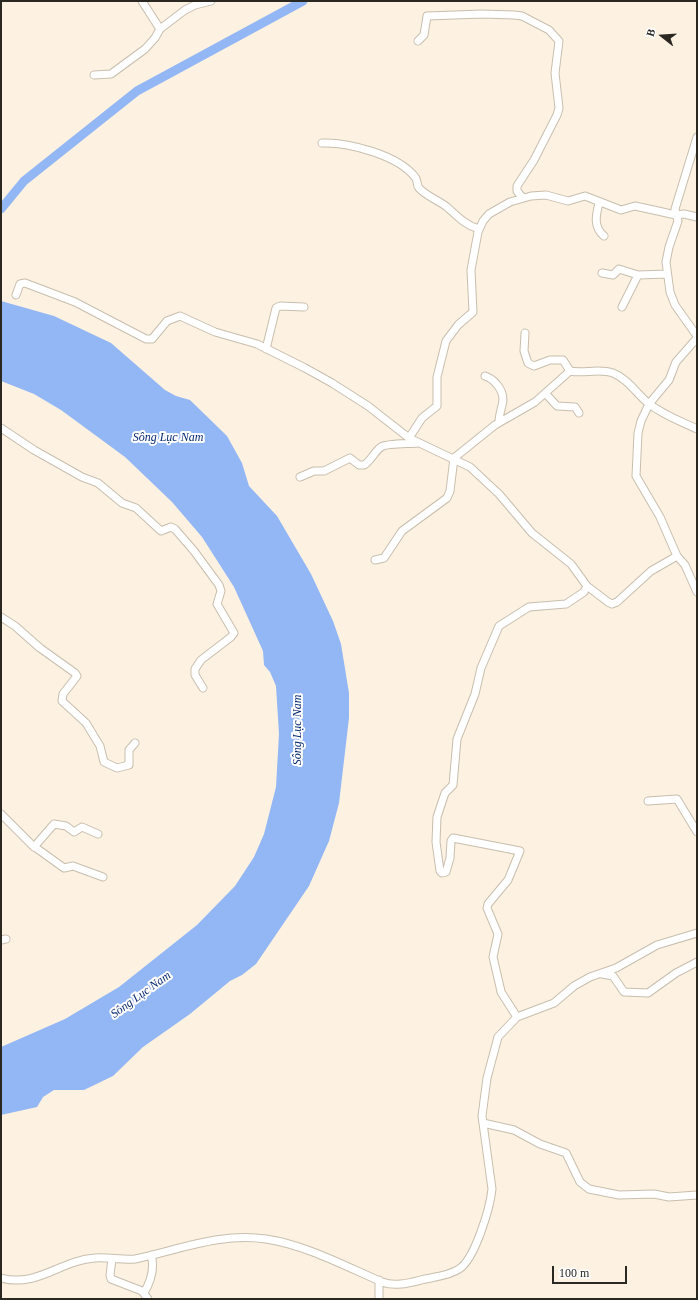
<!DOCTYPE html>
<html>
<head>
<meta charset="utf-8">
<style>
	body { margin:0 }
	#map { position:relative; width:698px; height:1300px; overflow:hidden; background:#fdf2e2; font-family:Georgia,serif }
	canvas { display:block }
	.frame { position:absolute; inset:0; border:2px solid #2b2721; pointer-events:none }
	.north { position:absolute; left:642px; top:16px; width:40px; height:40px; -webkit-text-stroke:3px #fff; paint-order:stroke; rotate:287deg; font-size:11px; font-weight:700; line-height:16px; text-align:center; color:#2b2721 }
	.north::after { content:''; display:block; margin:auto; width:14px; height:18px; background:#2b2721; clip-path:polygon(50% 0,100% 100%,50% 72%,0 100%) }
	.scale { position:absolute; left:552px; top:1266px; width:75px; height:18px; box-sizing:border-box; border:2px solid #2b2721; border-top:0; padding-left:5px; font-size:12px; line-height:14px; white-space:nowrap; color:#2b2721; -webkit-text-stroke:3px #fff; paint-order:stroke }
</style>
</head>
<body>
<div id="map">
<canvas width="698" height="1300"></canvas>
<div class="frame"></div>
<div class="north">B</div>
<div class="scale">100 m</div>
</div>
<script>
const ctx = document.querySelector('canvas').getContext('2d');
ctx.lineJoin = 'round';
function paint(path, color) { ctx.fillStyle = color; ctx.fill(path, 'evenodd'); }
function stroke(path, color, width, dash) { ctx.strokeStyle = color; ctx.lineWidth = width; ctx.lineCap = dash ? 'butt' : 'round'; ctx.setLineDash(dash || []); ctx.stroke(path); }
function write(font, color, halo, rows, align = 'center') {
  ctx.font = font + ' Georgia,serif'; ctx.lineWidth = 4; ctx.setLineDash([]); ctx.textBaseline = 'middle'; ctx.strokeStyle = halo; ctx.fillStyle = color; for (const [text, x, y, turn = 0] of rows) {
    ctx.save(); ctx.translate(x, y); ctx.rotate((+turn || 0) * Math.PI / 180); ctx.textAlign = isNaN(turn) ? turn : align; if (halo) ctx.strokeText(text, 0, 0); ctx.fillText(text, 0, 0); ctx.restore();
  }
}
paint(new Path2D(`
	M1,301L54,316L111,343L165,390L176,396L190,400L227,436L242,463L249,486L277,516L311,574L333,621L341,644L349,693V718L339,803L329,841L309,886L256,964L242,975L230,981L190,1014L143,1047L113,1076L84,1090H54L43,1097L37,1107L1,1115V1047L65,1019L119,987L197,925L235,886L254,857L264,834L276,787L279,734L276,686L270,672L264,665L263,651L234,587L202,537L172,502L125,457L61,410L34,394L1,381Z`), '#93b6f4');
stroke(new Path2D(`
	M1,209L24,181L137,91L303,1`), '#93b6f4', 9);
const minor = new Path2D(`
	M142,1L160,29L185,10L195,5L211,1
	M418,41L424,35L427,16L482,14L514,15L522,16L549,30L559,41L555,73L559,108L557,115L534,160L517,186V191L522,197
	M94,75L111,74L145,49L155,38L160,29
	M697,137L675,209L678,221L669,247L666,262L670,292L675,305L697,336
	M322,143C348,142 398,155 415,177C418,180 416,184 419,188C426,196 438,200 447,207C457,216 465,225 479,229
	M599,203C596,215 593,227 604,236
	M602,273L613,275L619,269L638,275L667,274
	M16,295L20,284L25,283L75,302L146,339H152L167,321L180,316L215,332L257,344L305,368L332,383L368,406L409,438L470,467L499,494L532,533L571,564L587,586L608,602L612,604L617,602L651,571L677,556L685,565L697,592
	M622,307L638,275
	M525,333L524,351L528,363L534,366L550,360H563L570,371
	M266,349L276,308L280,306L304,307
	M485,376C494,379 503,389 503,400C502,408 499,414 499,422
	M546,394L557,406L575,407L579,413
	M1,428L34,450L82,477L98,483L122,503L136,508L161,531L171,527L175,529L194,551L219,585L221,591L217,604L234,633L231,637L201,660L195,669V675L203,688
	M409,438L422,418L437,406V377L446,341L458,325L473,312L471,270L478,232L483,221L489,214L510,202L531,196L546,195L568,201L585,196L621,210L635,206L676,215L684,214L697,217
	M300,477L314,471H324L350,458L359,465H364C371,461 374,452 381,447C387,443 409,444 418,443
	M677,556L660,517L636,476L638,433L641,421L649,404L669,380L676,362L697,338
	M375,560L384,558L402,531L447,498L450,491L454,458L495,425L535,402L570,371C584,374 598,368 613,373C628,379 636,393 648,403C663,415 680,421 697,429
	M1,617L15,626L40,648L75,673L77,676L63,694L62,701L86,723L100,746L104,762L117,768L129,765V750L135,743
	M648,801L677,799L697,832
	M1,814L32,845L64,868L73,866L103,877
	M34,847L54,824L66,826L74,832L82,827L98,834
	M1,940L6,939
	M602,974L613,976L624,992L648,993L676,973L697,962
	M517,1017L501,992L500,987L493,957L498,934L487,908L488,904L508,880L520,851L453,838L451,841L450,858L446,872L442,873L440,871L436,842L437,817L445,793L453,785L457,739L475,694L481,668L499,626L529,607L566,604L584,592L587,586
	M483,1123L514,1130L540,1144L566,1153L580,1182L589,1189L619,1195L654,1194L669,1197L697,1195
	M112,1259L110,1275L111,1279L142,1291L148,1299
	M1,1278C37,1288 61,1260 95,1258C109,1257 121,1260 135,1259C178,1250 222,1232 266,1239C306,1245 345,1266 382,1282C394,1287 409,1283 421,1280C433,1277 449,1276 459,1269C475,1259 490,1208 492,1189L482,1116L487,1078L498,1037L517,1017L554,1003L574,986L590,977L616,968L657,945L697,933
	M379,1280V1299
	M144,1293C151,1281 155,1268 151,1255`);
stroke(minor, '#c8beae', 9);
stroke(minor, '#fff', 7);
write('italic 12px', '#072a71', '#fff', [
	["Sông Lục Nam",168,438],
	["Sông Lục Nam",298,730,-90],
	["Sông Lục Nam",141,995,-36]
]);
</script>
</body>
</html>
